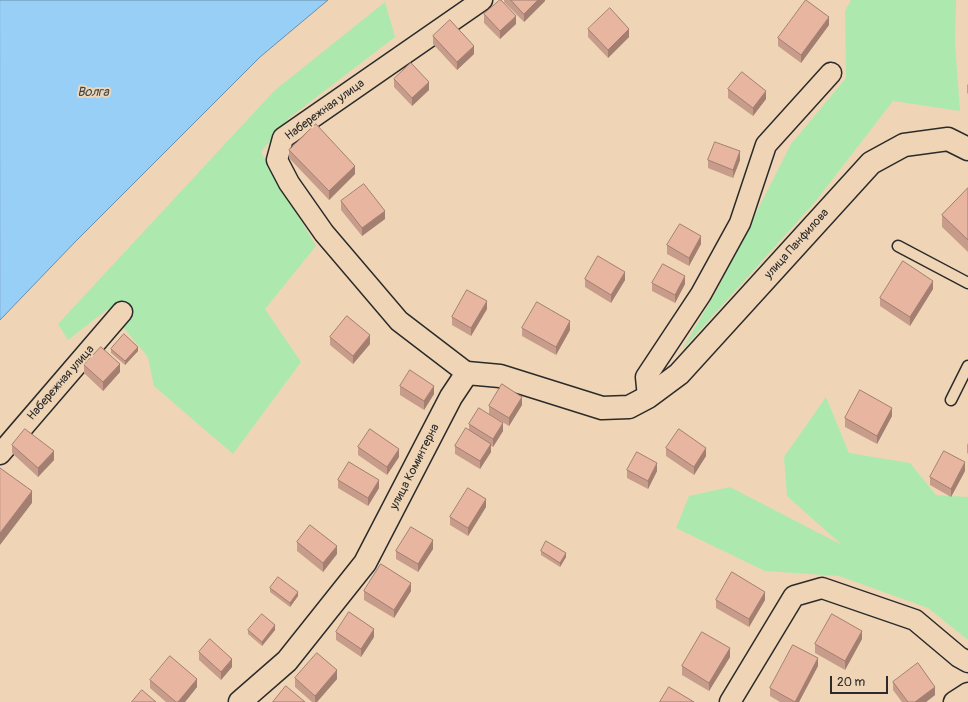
<!DOCTYPE html>
<html>
<head>
<meta charset="utf-8">
<style>
	body { margin:0 }
	#map { position:relative; width:968px; height:702px; overflow:hidden; background:#efd5b6; font-family:Pangolin,sans-serif }
	canvas { display:block }
	.scale { position:absolute; left:830px; top:676px; width:58px; height:18px; box-sizing:border-box; border:2px solid #2b2b2b; border-top:0; padding-left:5px; font-size:12px; line-height:14px; white-space:nowrap; color:#2b2b2b; -webkit-text-stroke:3px #efd5b6; paint-order:stroke }
</style>
</head>
<body>
<div id="map">
<canvas width="968" height="702"></canvas>
<div class="scale">20 m</div>
</div>
<script>
const ctx = document.querySelector('canvas').getContext('2d');
ctx.lineJoin = 'round';
function paint(path, color) { ctx.fillStyle = color; ctx.fill(path, 'evenodd'); }
function stroke(path, color, width, dash) { ctx.strokeStyle = color; ctx.lineWidth = width; ctx.lineCap = dash ? 'butt' : 'round'; ctx.setLineDash(dash || []); ctx.stroke(path); }
function write(font, color, halo, rows, align = 'center') {
  ctx.font = font + ' Pangolin,sans-serif'; ctx.lineWidth = 4; ctx.setLineDash([]); ctx.textBaseline = 'middle'; ctx.strokeStyle = halo; ctx.fillStyle = color; for (const [text, x, y, turn = 0] of rows) {
    ctx.save(); ctx.translate(x, y); ctx.rotate((+turn || 0) * Math.PI / 180); ctx.textAlign = isNaN(turn) ? turn : align; if (halo) ctx.strokeText(text, 0, 0); ctx.fillText(text, 0, 0); ctx.restore();
  }
}
paint(new Path2D(`
	M851,0H956L955,42L960,111L893,101L815,202L682,350L718,288L791,144L846,78L845,11Z
	M385,2L395,37L289,118L261,152L316,246L265,309L301,362L233,454L154,386L148,357L108,309L68,340L58,324L274,91Z
	M826,397L849,453L910,463L936,495L968,497V640L928,608L839,576L765,571L676,528L689,496L730,487L842,545L787,496L784,457Z`), '#ade9af');
const water = new Path2D(`
	M0,0H328L260,57L76,241L0,320Z`);
paint(water, '#98cff7');
stroke(water, '#6c8da5', 1);
const lane = new Path2D(`
	M898,246L968,283
	M951,400L968,366`);
const street = new Path2D(`
	M467,373L399,321L324,233L289,183L277,160L283,138L482,0
	M648,397L646,377L701,294L740,223L766,145L831,73
	M0,454L122,312
	M730,702L794,596L822,588L915,620L959,657L968,662
	M954,702L968,693`);
const secondary = new Path2D(`
	M240,702L287,661L365,563L451,397L467,373L500,376L602,408L629,407L648,397L679,374L871,163L904,145L948,139L968,149`);
stroke(lane, '#2b2b2b', 13);
stroke(street, '#2b2b2b', 23);
stroke(secondary, '#2b2b2b', 25);
stroke(lane, '#efd5b6', 10);
stroke(street, '#efd5b6', 20);
stroke(secondary, '#efd5b6', 22);
paint(new Path2D(`
	M504,0H545V1L524,22L504,2Z
	M484,14L516,24L500,39L484,23Z
	M829,25L801,63L778,46V38Z
	M588,29L629,37L608,58L588,37Z
	M433,36L474,54L457,70L433,44Z
	M394,79L429,90L412,106L394,87Z
	M968,84V94L967,93V85Z
	M728,89L766,99L753,116L728,98Z
	M289,150L355,174L329,200L289,158Z
	M708,160H740L733,178L708,168Z
	M968,188V252L942,227V215Z
	M341,201L385,219L362,236L341,210Z
	M701,244L689,266L667,254V245Z
	M585,279L625,280L611,303L585,287Z
	M652,283L685,284L675,303L652,291Z
	M933,289L910,326L880,306V298Z
	M487,309L471,336L452,325V317Z
	M522,328L570,330L556,355L522,336Z
	M330,337L370,344L353,364L330,345Z
	M111,349L138,351L125,365L111,353Z
	M84,365L120,372L103,391L84,373Z
	M400,386L434,394L424,410L400,395Z
	M522,405L509,426L489,414V406Z
	M892,416L877,444L845,427V418Z
	M469,424L503,431L493,447L491,446V452L480,469L455,454V446L469,430Z
	M968,443V454L967,453V445Z
	M12,445L54,460L38,477L12,453Z
	M358,447L399,457L387,475L358,455Z
	M666,448L706,456L694,475L666,456Z
	M627,470L657,471L648,489L627,478Z
	M965,471L951,497L930,485V477Z
	M338,480L379,488L368,506L338,488Z
	M486,507L468,536L450,525V517Z
	M297,542L337,554L323,572L297,551Z
	M433,549L418,572L396,559V551Z
	M541,551L566,557L560,567L541,555Z
	M270,588L298,596L290,607L270,592Z
	M364,591H411L394,618L364,600Z
	M716,600H765L749,627L716,608Z
	M248,630H275L262,646L248,634Z
	M336,632L374,637L361,657L336,640Z
	M862,639L845,670L815,653V644Z
	M199,652L232,667L221,680L199,660Z
	M730,657L709,691L682,675V666Z
	M818,666L799,702H780L770,696V688Z
	M295,678L337,679L317,702H312L295,687Z
	M150,680L197,687L185,702H166L150,688Z
	M893,682L935,695L926,702H902L893,690Z`), '#c79c8a');
paint(new Path2D(`
	M538,0H545V1L524,22V14Z
	M516,16V24L500,39V31Z
	M829,17V25L801,63V55Z
	M629,29V37L608,58V50Z
	M474,46V54L457,70V62Z
	M429,82V90L412,106V98Z
	M766,91V99L753,116V108Z
	M740,151V160L733,178V170Z
	M355,166V174L329,200V191Z
	M385,211V219L362,236V228Z
	M701,236V244L689,266V258Z
	M625,272V280L611,303V295Z
	M685,276V284L675,303V295Z
	M933,281V289L910,326V317Z
	M487,301V309L471,336V328Z
	M570,321V330L556,355V347Z
	M370,335V344L353,364V356Z
	M138,347V351L125,365V361Z
	M120,364V372L103,391V382Z
	M434,386V394L424,410V401Z
	M522,397V405L509,426V418Z
	M892,408V416L877,444V436Z
	M503,423V431L493,447V439Z
	M491,444V452L480,469V461Z
	M706,448V456L694,475V467Z
	M399,449V457L387,475V467Z
	M54,451V460L38,477V468Z
	M965,462V471L951,497V489Z
	M657,463V471L648,489V481Z
	M379,480V488L368,506V498Z
	M32,491V503L0,545V533Z
	M486,499V507L468,536V528Z
	M433,540V549L418,572V564Z
	M337,546V554L323,572V563Z
	M566,553V557L560,567V563Z
	M411,583V591L394,618V610Z
	M298,592V596L290,607V603Z
	M765,592V600L749,627V619Z
	M275,625V630L262,646V642Z
	M374,629V637L361,657V649Z
	M862,631V639L845,670V661Z
	M730,648V657L709,691V683Z
	M818,658V666L799,702H795Z
	M232,659V667L221,680V672Z
	M337,670V679L317,702H315V696Z
	M197,679V687L185,702H178Z
	M935,687V695L926,702H915Z`), '#a27f70');
const building = new Path2D(`
	M500,0H501L516,16L500,31L484,14Z
	M511,0H538L524,14Z
	M806,0L829,17L801,55L778,38Z
	M610,8L629,29L608,50L588,29Z
	M450,20L474,46L457,62L433,36Z
	M411,63L429,82L412,98L394,79Z
	M742,72L766,91L753,108L728,89Z
	M316,124L355,166L329,191L289,150Z
	M715,142L740,151L733,170L708,160Z
	M364,184L385,211L362,228L341,201Z
	M968,188V240L942,215Z
	M680,224L701,236L689,258L667,245Z
	M598,256L625,272L611,295L585,279Z
	M903,261L933,281L910,317L880,298Z
	M663,264L685,276L675,295L652,283Z
	M467,290L487,301L471,328L452,317Z
	M537,302L570,321L556,347L522,328Z
	M347,316L370,335L353,356L330,337Z
	M124,334L138,347L125,361L111,349Z
	M101,347L120,364L103,382L84,365Z
	M410,370L434,386L424,401L400,386Z
	M502,384L522,397L509,418L489,406Z
	M860,390L892,408L877,436L845,418Z
	M479,408L503,423L493,439L469,424Z
	M466,428L491,444L480,461L455,446Z
	M25,429L54,451L38,468L12,445Z
	M370,429L399,449L387,467L358,447Z
	M679,429L706,448L694,467L666,448Z
	M944,451L965,462L951,489L930,477Z
	M637,452L657,463L648,481L627,470Z
	M349,462L379,480L368,498L338,480Z
	M0,468L32,491L0,533Z
	M468,488L486,499L468,528L450,517Z
	M310,525L337,546L323,563L297,542Z
	M411,527L433,540L418,564L396,551Z
	M546,541L566,553L560,563L541,551Z
	M381,564L411,583L394,610L364,591Z
	M732,572L765,592L749,619L716,600Z
	M278,577L298,592L290,603L270,588Z
	M349,612L374,629L361,649L336,632Z
	M262,614L275,625L262,642L248,630Z
	M832,614L862,631L845,661L815,644Z
	M702,632L730,648L709,683L682,666Z
	M210,639L232,659L221,672L199,652Z
	M793,645L818,658L795,702L770,688Z
	M317,653L337,670L315,696L295,678Z
	M170,656L197,679L178,702H176L150,680Z
	M918,663L935,687L915,702H908L893,682Z
	M286,686L305,702H273Z
	M669,687L694,702H660Z
	M142,690L156,702H132Z`);
paint(building, '#e7b5a0');
stroke(building, '#a27f70', 1);
write('12px', '#2b2b2b', '#efd5b6', [
	["Набережная улица",325,110,-36],
	["улица Панфилова",797,244,-48],
	["Набережная улица",61,383,-49],
	["улица Коминтерна",415,467,-63]
]);
write('italic 13px', '#3b444a', '#efd5b6', [
	["Волга",93,93]
]);
</script>
</body>
</html>
